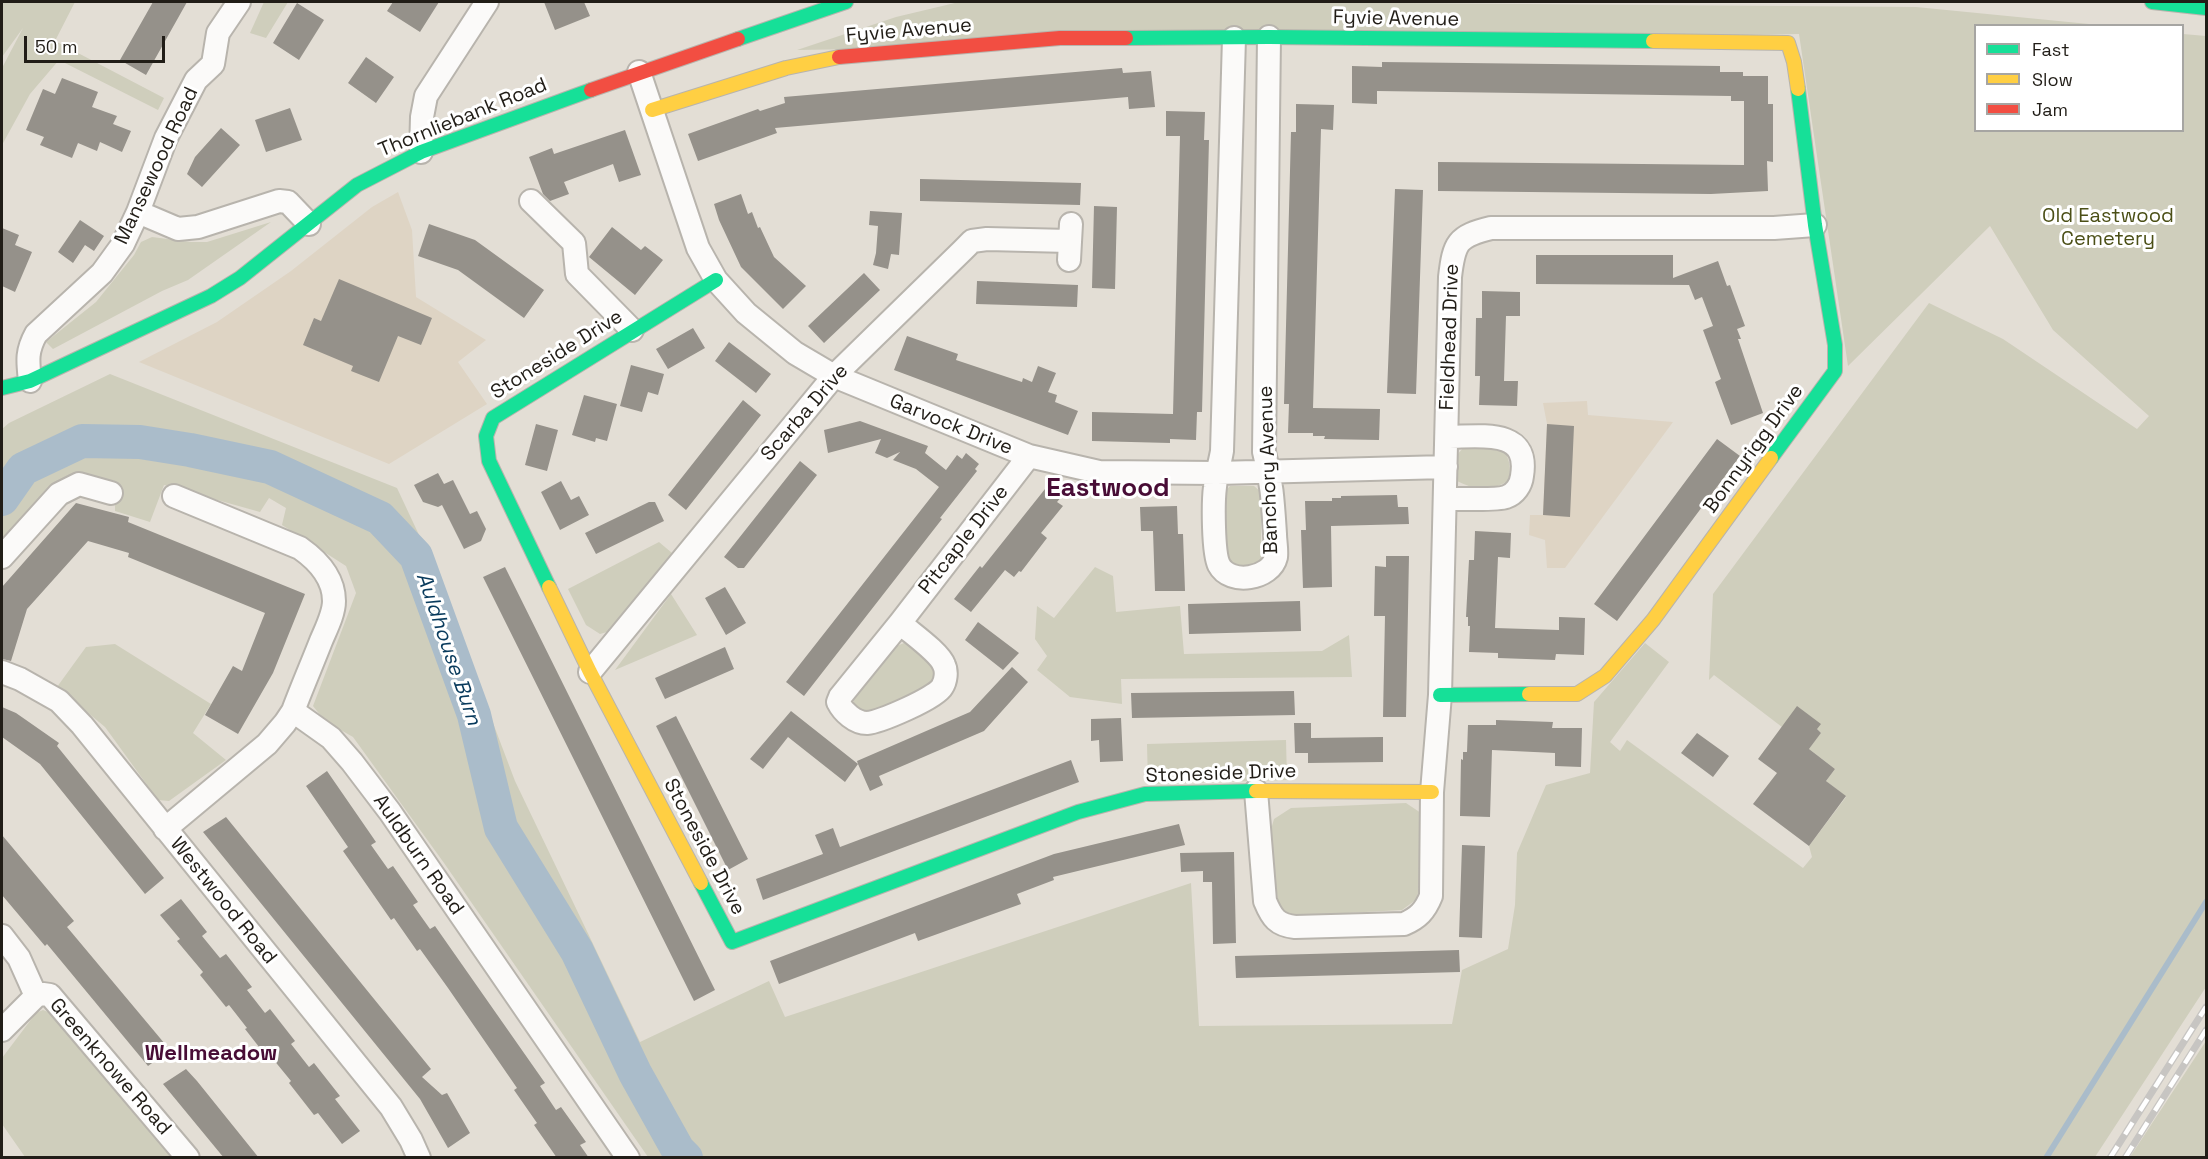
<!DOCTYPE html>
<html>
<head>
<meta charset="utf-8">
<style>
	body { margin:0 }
	#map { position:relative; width:2208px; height:1159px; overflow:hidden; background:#e3ded5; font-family:"Space Grotesk",sans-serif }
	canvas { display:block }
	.frame { position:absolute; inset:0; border:3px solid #211d17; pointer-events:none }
	.legend { position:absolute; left:1974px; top:24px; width:210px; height:108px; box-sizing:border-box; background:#fff; border:2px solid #a6a5a2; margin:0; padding:8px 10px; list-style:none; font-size:18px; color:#211d17 }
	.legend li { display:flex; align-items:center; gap:12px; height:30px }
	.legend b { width:30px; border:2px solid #a6a5a2 }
	.scale { position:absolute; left:24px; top:36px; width:141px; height:27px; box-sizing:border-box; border:3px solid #211d17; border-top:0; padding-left:8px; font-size:18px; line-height:21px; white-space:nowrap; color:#211d17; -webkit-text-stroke:4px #fff; paint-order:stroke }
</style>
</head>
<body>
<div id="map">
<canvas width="2208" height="1159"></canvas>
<div class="frame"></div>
<ul class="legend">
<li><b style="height:8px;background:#16e098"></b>Fast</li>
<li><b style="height:8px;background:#ffcf43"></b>Slow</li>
<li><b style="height:8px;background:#f24e42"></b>Jam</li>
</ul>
<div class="scale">50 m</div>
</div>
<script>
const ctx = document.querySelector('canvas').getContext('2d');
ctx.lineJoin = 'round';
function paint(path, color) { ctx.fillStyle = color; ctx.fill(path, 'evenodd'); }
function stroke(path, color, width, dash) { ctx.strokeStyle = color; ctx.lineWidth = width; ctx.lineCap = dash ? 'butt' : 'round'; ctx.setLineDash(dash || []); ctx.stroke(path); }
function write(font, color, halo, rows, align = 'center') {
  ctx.font = font + ' "Space Grotesk",sans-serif'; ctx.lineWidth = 6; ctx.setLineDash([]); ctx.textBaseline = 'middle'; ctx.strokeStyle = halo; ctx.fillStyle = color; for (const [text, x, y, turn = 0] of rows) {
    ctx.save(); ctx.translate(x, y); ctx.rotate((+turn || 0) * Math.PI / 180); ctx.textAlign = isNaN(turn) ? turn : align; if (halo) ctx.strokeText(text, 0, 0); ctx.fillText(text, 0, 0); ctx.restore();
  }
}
paint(new Path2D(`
	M398,192L412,230L416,297L486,340L458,362L487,404L389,464L139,362L217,322L291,271L372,207Z
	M1587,401L1588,415L1673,422L1565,568H1547L1545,540L1529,535L1530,515H1543L1547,424L1543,403Z`), '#ded4c4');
paint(new Path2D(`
	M2,2H75L55,41L164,98L158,110L59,60L30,94L2,145V68L23,28L2,57Z
	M264,2H288L266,38L250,33Z
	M959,2H1260L1916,7L2099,25L1976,26V130H2182L2183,34L2206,36V987L2095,1157H697L676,1134L634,1050L504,806L477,708L429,574L435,570L515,781L640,1042L769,981L785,1017L1191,883L1199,1026L1452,1024L1462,970L1508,949L1515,905L1517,853L1546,785L1590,773L1594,702L1645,643L1669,662L1610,742L1620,751L1627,740L1803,868L1812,857L1809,846L1846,797L1826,781L1835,769L1809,749L1821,733L1817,729L1782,727L1714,675L1709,680L1713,594L1929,303L2003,339L2137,429L2149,416L2053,330L1990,226L1848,366L1799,34L797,50L896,17Z
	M271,222L188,280L162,291L53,349L46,342L96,302L134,255L141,242L152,237L191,242H207Z
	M110,374L397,488L427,552L409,564C431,622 453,680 472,739C478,761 479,784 487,805C513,872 554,930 586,994C614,1049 639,1106 674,1157H648L444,863L353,737L325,721L313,706L356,593L346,566L282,525L286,508L269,498L260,512L164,485L150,522L115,511V481L86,476L2,548V429L9,423Z
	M1464,447L1502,448C1510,459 1511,467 1509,480C1492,492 1474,490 1457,481L1456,456Z
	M1230,486H1254L1261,492V560L1256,570H1234L1225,562L1222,495Z
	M659,542L672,553L614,630L600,634L586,625L568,589Z
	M1095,567L1113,576L1116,612L1180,606L1184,654L1322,651L1349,635L1352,677L1121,679L1122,704L1070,697L1037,670L1047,656L1035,639L1037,606L1054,618Z
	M671,594L697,635L615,670Z
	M904,643L910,645L936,669L932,687L870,715L853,706L854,696L892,648Z
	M115,644L211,704L193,733L226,760L169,801L158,800L105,727L57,687L86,647Z
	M1286,740L1287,780L1148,784L1147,744Z
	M1406,803L1424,815L1420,880L1417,899L1402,910L1291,916L1279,910L1270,833L1274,819L1291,808Z
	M43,1010L53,1014L171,1157H25L2,1124V1058L36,1013Z
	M2206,1041V1157H2130Z`), '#cfcebc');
stroke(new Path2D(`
	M2046,1158L2206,902`), '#aabcca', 6);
stroke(new Path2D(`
	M2,499L23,469L82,441L140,442L190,450L270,467L380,518L416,556L474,715L501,828L577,951L635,1073L678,1150L686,1158`), '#aabcca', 34);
paint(new Path2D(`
	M153,2H187L146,75L120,60Z
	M393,2H439L420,32L387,11Z
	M544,2H584L590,16L555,30Z
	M297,3L324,20L299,60L273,43Z
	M366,57L394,77L376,103L348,83Z
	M1382,62L1720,66V72H1743V76H1768V104H1773V162L1767,161L1768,191L1711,194L1438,191V162L1744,165V101H1731V96L1377,91V104L1352,103V66L1382,67Z
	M1122,68L1123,73L1151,71L1155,107L1129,109L1128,97L775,128L777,133L698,161L688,134L758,109L760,111L785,103L784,97Z
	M62,78L98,92L92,107L117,116L113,124L131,131L122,152L100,142L97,151L78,143L72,158L40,145L44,137L26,130L43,89L55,94Z
	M1296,104L1334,105L1333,130L1321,129L1313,408L1380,409L1379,440L1324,439L1325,436H1313V433H1288L1289,404H1284L1291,132H1296Z
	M290,108L302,140L266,152L255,120Z
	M1166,111L1205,112L1204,140H1209L1202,412H1197L1196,440L1170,439V443L1092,441V412L1173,414L1180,136H1166Z
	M221,128L240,145L202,187L187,174L195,157Z
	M625,130L641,175L619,182L613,164L564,182L569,194L550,201L543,194L529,157L552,148L554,154Z
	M920,179L1081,183L1080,205L920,201Z
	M1395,189L1423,190L1416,394L1387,393Z
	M741,194L748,214L752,212L758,228L760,227L774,257L806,286L783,309L741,267L719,220L714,204Z
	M1094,206L1117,207L1115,289L1092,288Z
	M870,211L902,213L899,255L891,254L888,269L873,265L876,253L878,226L869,225Z
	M80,220L104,236L94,251L85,245L73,263L58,252Z
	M429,224L475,240L544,290L524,318L458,270L418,256Z
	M612,227L641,250L645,246L663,260L635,295L589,257Z
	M2,228L19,235L15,245L32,252L15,292L2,286Z
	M1536,255H1673V278L1718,261L1727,286L1730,285L1745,326L1737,329L1741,339H1738L1763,413L1731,425L1715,382L1721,379L1703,330L1713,326L1702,297L1695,300L1689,285L1536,284Z
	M864,273L880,290L824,343L808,326Z
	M339,279L432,318L421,345L398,336L379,382L351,371L353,366L303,345L314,318L321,321Z
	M977,281L1078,285L1077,307L976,304Z
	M1482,291L1520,292V316H1506L1504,381H1518L1517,406L1479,405L1480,376H1475L1476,318H1482Z
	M693,328L705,348L668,369L656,349Z
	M907,336L958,354L956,360L1022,382L1023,378L1032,382L1038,366L1056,373L1048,392L1057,395L1055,402L1078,411L1068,435L894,370Z
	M729,342L771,374L756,393L715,361Z
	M631,365L664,374L658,395L648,392L642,412L620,406Z
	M584,395L617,404L607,441L596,438L595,442L572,435Z
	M743,400L761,415L686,510L668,495Z
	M860,421L928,446L925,453L946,470L957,455L962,459L966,453L979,464L975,469L977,471L940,518L942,519L804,696L786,682L939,487L916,469L893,460L900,452L887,458L875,453L881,439L828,453L824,430Z
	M536,424L558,430L547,471L525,465Z
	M1547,424L1574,426L1570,517L1543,515Z
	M1717,439L1740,456L1617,621L1594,604Z
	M800,461L817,475L744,568H738L724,557Z
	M438,473L444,484L453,480L470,514L477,511L486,529L481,541L464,549L442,505L438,507L423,502L414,485Z
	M561,481L571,500L579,496L589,515L560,530L541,492Z
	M1049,484L1063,495L1057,502L1063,506L1041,533L1047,538L1021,572L1019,571L1014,577L1005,570L971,612L954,599L980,566L982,568Z
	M1397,495L1398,507H1408L1409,524L1331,526L1332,587L1303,588L1301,530H1306L1305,501H1332V498H1341V496Z
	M649,502H655L664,521L596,554L585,533Z
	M76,503L129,517L128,522L305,594L273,673L238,734L205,715L233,666L242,671L265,613L128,557L129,553L88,541L27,609L11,661L2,659V587Z
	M1177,506L1178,534H1183L1185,591H1155L1153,531H1141L1140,507Z
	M1475,531L1511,533L1510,558L1498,557L1495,628L1559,630V617L1585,618L1584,655L1556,654L1555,660L1498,658V653L1469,652L1470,626H1468V617H1466L1469,560H1474Z
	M1386,556H1409L1406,717H1383L1385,616H1374L1375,566L1386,567Z
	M505,567L715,990L694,1001L483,577Z
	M725,587L746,623L726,635L705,598Z
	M1300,601L1301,631L1189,634L1188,604Z
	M978,622L1019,653L1003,670L965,640Z
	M725,647L734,669L665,699L655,678Z
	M1012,667L1028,682L984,731L879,776L883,785L870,791L858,764L845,782L788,737L763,769L750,759L791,711L858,764L857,761L970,712Z
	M1294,691L1295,715L1132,718L1131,693Z
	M1797,706L1821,724L1817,729L1821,733L1809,749L1835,769L1826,781L1846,796L1809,846L1753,804L1777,773L1758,759Z
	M2,707L16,713L59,743L57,746L164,878L145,894L40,764L2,737Z
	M676,716L748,859L728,870L656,726Z
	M1121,718L1123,761L1100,762L1099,740L1091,741V719Z
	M1496,720L1553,722L1552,728H1582L1581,767L1555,766V753L1492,750L1490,817L1460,816L1461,759L1463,760V752H1467L1468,725H1496Z
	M1294,723H1311V738L1383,737V762L1308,763V753H1295Z
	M1697,733L1729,756L1713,777L1681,753Z
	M1071,760L1079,782L763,900L756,879L823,854L815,835L833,828L840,847Z
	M327,771L376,842L371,845L388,869L393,866L418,902L413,905L430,929L435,926L545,1083L540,1086L556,1110L561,1107L586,1142L580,1145L589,1158H557L534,1125L537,1123L514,1090L517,1088L448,988L420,949L417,951L394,918L391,920L357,871L343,851L348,847L306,786Z
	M226,817L431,1069L422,1077L442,1095L447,1093L470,1133L448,1148L420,1099L203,832Z
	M1179,824L1185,845L1053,877L1054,880L1017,894L1021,904L918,941L915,933L779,984L770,961L1054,854Z
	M2,835L74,921L67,927L170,1050L148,1066L47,944L45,946L2,895Z
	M1462,845L1485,846L1482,938L1459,937Z
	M1234,852L1236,943L1213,944L1212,882H1203V871L1181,872L1180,853Z
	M181,899L207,932L202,936L220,958L226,954L252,987L247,990L265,1013L270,1009L295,1041L291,1044L309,1067L314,1063L340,1096L335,1099L360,1131L342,1144L318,1113L314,1115L289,1083L291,1081L273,1059L270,1061L245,1029L247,1028L229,1005L226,1007L200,975L203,972L177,941L180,939L160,915Z
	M1459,950L1460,972L1236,978L1235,956Z
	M186,1069L197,1081L259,1158H224L163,1084Z`), '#95918a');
const street = new Path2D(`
	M1234,38L1222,451C1220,463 1216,475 1215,487C1213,502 1213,553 1219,565C1230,586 1271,579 1276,557C1277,550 1275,541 1275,534C1273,503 1272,482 1264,452L1269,37
	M639,72L698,248L716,280L746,313L795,353L834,376L1029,456L1099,472L1217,473L1446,467
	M421,152L422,117L426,96L487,2
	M531,201L574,243L577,274L632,330
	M138,212L178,229L198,227L279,201L288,202L309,224
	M1069,260L1071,224
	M30,381C28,362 26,352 36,334L102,273L123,244L138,212L166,138L196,80L213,64L218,33L239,2
	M174,496L300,548C317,560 334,578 334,601C334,614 326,629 321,641C312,664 302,687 293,711
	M1445,499C1459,498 1494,501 1506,497C1515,494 1521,485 1522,476C1530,427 1479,437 1447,437
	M2,557L59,494L79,484L111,493
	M900,623L840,697L838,702C843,712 855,723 867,723C880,722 936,698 942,687C946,681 947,671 944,665C939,652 911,633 900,623L1029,456
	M2,672L20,679L59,701L82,725L391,1107L411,1140L419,1158
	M590,672L834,376L962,251L972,241L987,239L1069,241
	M1256,791L1265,901C1272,918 1277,925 1295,927L1404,924C1418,918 1425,911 1431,896L1432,792L1440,695L1450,277C1454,243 1457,236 1491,228H1774L1815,225
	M165,829L267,744L285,723L293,711L331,738L352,762L390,812L628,1158
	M2,936L19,958L36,996
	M2,1030L36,996L43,994L50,995L188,1158`);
const fast = new Path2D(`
	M2152,2L2206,8
	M1126,38L1269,37L1653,41
	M738,39L846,2
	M2,388L30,381L211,296L240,278L357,185L421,152L591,90
	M1771,458L1835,371V345L1815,225L1798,89
	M549,587L489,461L486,436L493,418L716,280
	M1440,695L1529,694
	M701,883L732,942L1078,812L1145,794L1256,791`);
const slow = new Path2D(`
	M1653,41L1788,43L1794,62L1798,89
	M652,110L786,68L839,57
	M549,587L590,672L701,883
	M1529,694H1577L1605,676L1653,620L1771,458
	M1256,791L1432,792`);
const jam = new Path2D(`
	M839,57L1060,38H1126
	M591,90L738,39`);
stroke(street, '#b8b4ad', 26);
stroke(fast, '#b8b4ad', 16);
stroke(slow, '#b8b4ad', 16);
stroke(jam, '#b8b4ad', 16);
stroke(street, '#fbfaf9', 22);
stroke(fast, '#16e098', 14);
stroke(slow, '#ffcf43', 14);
stroke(jam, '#f24e42', 14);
const rail = new Path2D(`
	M2110,1158L2206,1007
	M2125,1158L2206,1030`);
stroke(rail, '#c7c5c2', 7);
stroke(rail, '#fff', 4.5, [14]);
write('20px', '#211d17', '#fff', [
	["Fyvie Avenue",1396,19,1],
	["Fyvie Avenue",909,31,-5],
	["Thornliebank Road",463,118,-22],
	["Mansewood Road",157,166,-65],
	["Fieldhead Drive",1450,337,-88],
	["Stoneside Drive",557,355,-32],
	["Scarba Drive",805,413,-49],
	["Garvock Drive",951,425,22],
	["Bonnyrigg Drive",1754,449,-54],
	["Banchory Avenue",1269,470,-92],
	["Pitcaple Drive",964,540,-52],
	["Stoneside Drive",1221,774,-2],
	["Stoneside Drive",704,847,62],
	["Auldburn Road",418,855,55],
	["Westwood Road",223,901,51],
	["Greenknowe Road",110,1067,49]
]);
write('20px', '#4b4f16', '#fff', [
	["Old Eastwood",2108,217],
	["Cemetery",2108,240]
]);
write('italic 21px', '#083a5c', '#fff', [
	["Auldhouse Burn",448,649,71]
]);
write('bold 22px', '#480d36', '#fff', [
	["Wellmeadow",211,1054]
]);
write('bold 26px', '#480d36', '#fff', [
	["Eastwood",1108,489]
]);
</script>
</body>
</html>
